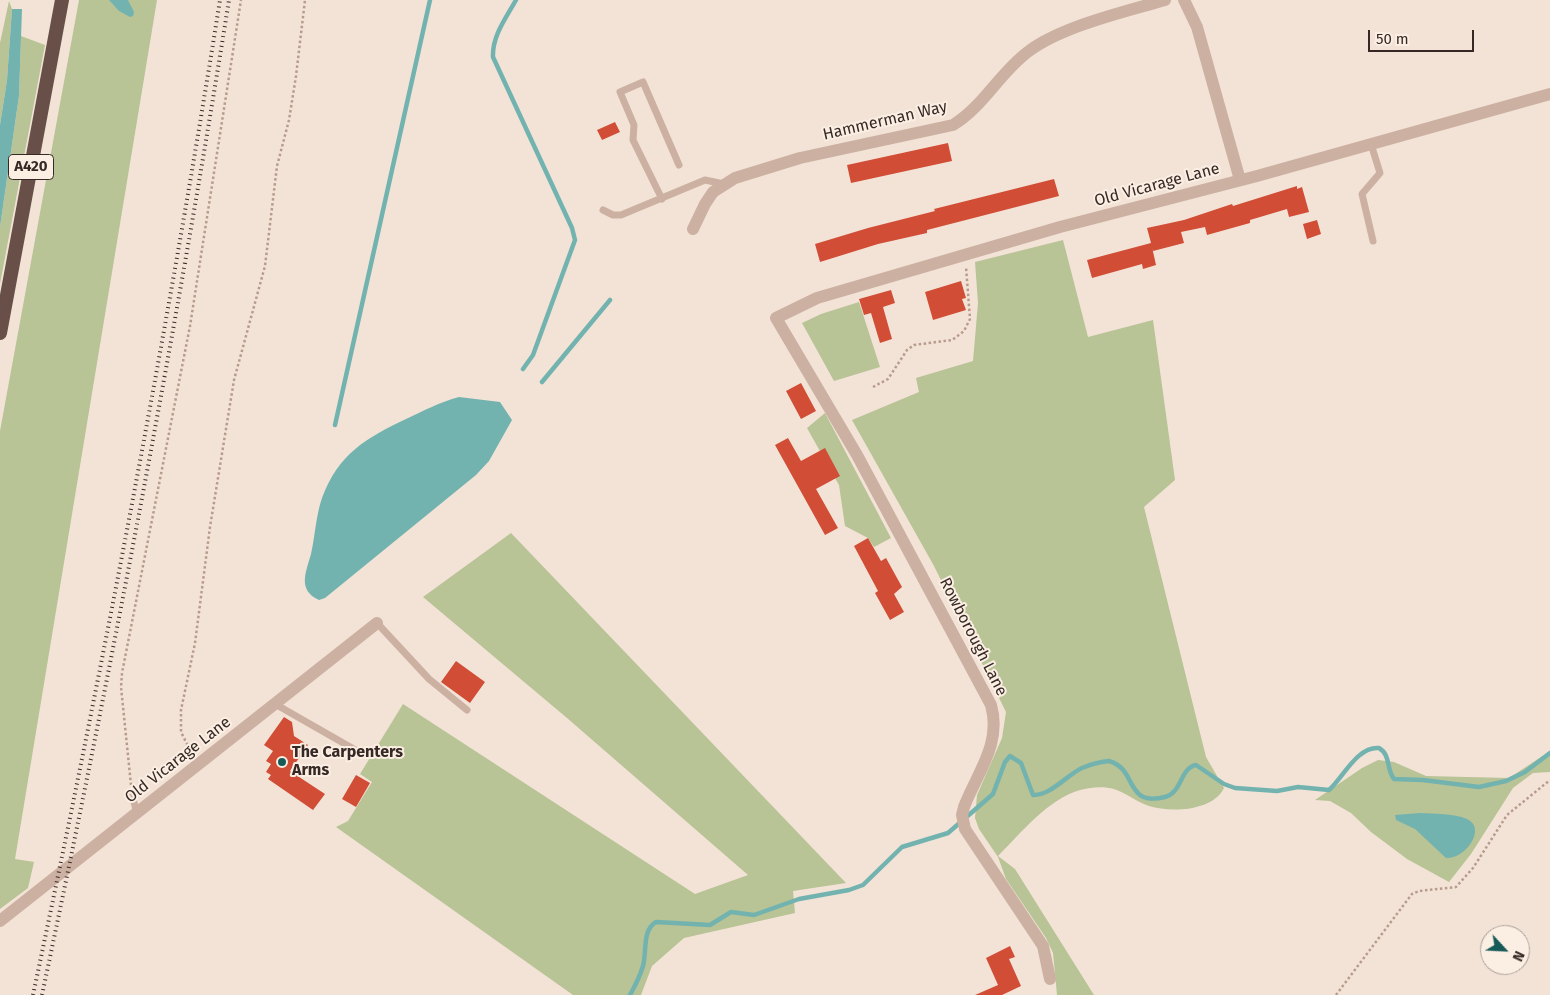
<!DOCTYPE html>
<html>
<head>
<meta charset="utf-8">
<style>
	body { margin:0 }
	#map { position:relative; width:1550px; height:995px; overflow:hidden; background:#f3e3d7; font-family:"Fira Sans",sans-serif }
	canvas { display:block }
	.north { position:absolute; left:1480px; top:925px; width:50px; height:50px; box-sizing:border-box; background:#fbeee3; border:1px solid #ac9f97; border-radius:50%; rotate:115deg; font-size:14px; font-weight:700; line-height:20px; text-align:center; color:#362925 }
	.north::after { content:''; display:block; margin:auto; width:18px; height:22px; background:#175b59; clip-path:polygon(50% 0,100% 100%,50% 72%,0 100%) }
	.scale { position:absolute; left:1368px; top:30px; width:106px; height:22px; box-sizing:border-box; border:2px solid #362925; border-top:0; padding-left:6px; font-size:15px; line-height:18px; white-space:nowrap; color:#362925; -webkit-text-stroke:4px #fbeee3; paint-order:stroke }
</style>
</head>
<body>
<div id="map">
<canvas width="1550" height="995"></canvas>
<div class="north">N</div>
<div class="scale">50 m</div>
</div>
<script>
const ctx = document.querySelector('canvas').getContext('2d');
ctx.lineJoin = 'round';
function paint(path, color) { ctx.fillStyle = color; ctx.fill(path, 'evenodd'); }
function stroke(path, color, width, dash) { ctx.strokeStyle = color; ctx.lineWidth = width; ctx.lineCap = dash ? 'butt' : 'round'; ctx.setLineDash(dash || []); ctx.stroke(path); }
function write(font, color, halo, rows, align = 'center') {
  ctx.font = font + ' "Fira Sans",sans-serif'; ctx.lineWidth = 4; ctx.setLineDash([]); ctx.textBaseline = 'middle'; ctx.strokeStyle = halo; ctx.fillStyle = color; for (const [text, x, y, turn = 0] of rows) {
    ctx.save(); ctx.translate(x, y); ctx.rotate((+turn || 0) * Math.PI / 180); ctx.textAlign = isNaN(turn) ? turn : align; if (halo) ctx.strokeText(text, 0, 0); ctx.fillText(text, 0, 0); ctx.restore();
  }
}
paint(new Path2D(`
	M79,0H157L15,859L34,862L28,888L0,909V431Z
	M9,1L12,9L7,80L0,125V43Z
	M21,36L45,45L0,284V227L19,96Z
	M1063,240L1088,337L1153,320L1175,480L1144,507L1206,757L1224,788C1213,811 1171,813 1149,806C1137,802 1126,793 1114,789C1104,786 1091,787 1080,790C1048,799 1021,833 998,856L1015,869L1094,995H1057L1053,953L1046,938L1006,879L998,857L979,829L975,818L977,795L1002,738L1006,712L934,566L852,420L919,392L916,378L973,361L978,303L975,262Z
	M859,302L880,367L834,381L802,323L821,314Z
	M825,413L891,538L874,547L868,538L845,526L839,485L807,428Z
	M511,533L846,883L793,891L795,913L684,938L652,966L641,995H573L336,827L348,821L372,782L360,774L403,704L695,894L748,875L567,718L423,597Z
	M1550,751V772L1533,773L1513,788L1471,854L1449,882L1407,859L1371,832L1351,813L1330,801L1315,800L1362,768L1378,760L1394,762L1426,776L1509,778Z`), '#b8c396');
paint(new Path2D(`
	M109,0H128L134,12L133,16L130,17L119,11Z
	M12,9H22L19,96L0,227V125L7,80Z
	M459,397L500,402L512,420L489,461L476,475L325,598L319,600C297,590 306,572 311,554C315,536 316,515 322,498C338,454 366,438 406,419C423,411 440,402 459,397Z
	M1420,813C1434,814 1453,813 1467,819C1487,828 1466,859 1446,858L1415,829L1396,820L1395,815Z`), '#73b3af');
stroke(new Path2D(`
	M516,0C506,18 492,36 493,57L572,228L575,240L533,355L523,369
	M542,382L610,300
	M335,425L430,0
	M630,995C635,986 640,976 643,966C647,951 642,930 656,922L710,925L731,912L754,915L799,899L849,890L863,885L902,847L948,833L993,794L1005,762L1010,756L1021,763L1033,795C1050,796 1067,775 1082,768C1091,764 1100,762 1109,761C1138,769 1124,807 1165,797C1182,793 1180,768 1196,765L1224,784L1235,788L1277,791L1298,787L1329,790C1343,778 1357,746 1379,748C1391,755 1386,769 1394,779L1423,780L1479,787L1506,781L1525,772L1550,753`), '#73b3af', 4.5);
paint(new Path2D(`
	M615,122L620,132L602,140L597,130Z
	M948,143L952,161L851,183L847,165Z
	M1054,179L1059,196L927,230V233L878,244L820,262L815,244L868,228L935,211L934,209Z
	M1297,186V189L1302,187L1309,212L1289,217L1287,209L1250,220V223L1207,235L1205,227L1181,232L1184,243L1153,251L1152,247L1156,265L1143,269L1142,264L1092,278L1087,260L1151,243L1147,228L1184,220L1232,204L1233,206Z
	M1317,220L1321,234L1307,239L1303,224Z
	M961,281L966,298L962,299L966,310L933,320L925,292Z
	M891,290L895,303L883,307L892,339L880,343L871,313L864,315L859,299Z
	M801,383L816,411L801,419L786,391Z
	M788,438L801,461L825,448L840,476L816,489L838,528L825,535L775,445Z
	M868,538L881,561L886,558L902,587L894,594L904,612L890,620L875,593L878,591L854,546Z
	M456,661L485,682L470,703L441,682Z
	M284,717L292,722L294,736L308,745L290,771L325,794L313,810L268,779L271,775L266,772L271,764L266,761L273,751L264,745Z
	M356,775L370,783L356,807L342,799Z
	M1010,946L1015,957L1009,959L1021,986L1002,995H975L998,985L986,958Z`), '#d14d36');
stroke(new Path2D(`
	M873,387L888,379L907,350L914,345L952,340L964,331L970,319L966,267
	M192,754L181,732V710L195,643L210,527L234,380L265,266L277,166L289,120L296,76L305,0
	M131,785L121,687L122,673L190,326L241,0
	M1336,995L1412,894L1419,891L1456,887L1473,868L1507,815L1550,780`), '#b89b8c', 2.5, [2.5, 2.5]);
stroke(new Path2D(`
	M1371,144L1380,173L1362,194L1373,241
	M662,199L633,140L634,125L620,92L643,82L679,165
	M603,210L613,215H621L705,180L724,184
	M377,623L429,679L467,710
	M275,704L359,752
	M132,794L137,814`), '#ccb1a2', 7);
stroke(new Path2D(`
	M1184,0L1197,27L1240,180
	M693,229L705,204L713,192L735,178L800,158L953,125C984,106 1000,72 1029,51C1063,26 1124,12 1165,0
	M0,921L377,623
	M1050,979L1043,946L965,829L962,815L964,807C977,773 1002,744 991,705L857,455L776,318L817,298L1060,227L1257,176L1550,94`), '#ccb1a2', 12);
stroke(new Path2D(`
	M0,333L62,0`), '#684f48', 14);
stroke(new Path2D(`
	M33,995C103,665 167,334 220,0
	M42,995C112,665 176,333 229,0`), '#362925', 4, [1, 4]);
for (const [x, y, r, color] of [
	[282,762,5,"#175b59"]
]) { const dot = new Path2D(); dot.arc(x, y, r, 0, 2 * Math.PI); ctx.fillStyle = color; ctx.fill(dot); stroke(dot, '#fbeee3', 2); }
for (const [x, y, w] of [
	[31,167,45]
]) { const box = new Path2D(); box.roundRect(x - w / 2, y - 12.5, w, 25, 4); ctx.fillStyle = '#fbeee3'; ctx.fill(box); stroke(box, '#362925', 1); }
write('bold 15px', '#362925', null, [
	["A420",31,167]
]);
write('16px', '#362925', '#fbeee3', [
	["Hammerman Way",885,121,-13],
	["Old Vicarage Lane",1157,185,-15],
	["Rowborough Lane",973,637,63],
	["Old Vicarage Lane",178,760,-38]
]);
write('bold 16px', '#362925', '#fbeee3', [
	["The Carpenters",292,753],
	["Arms",292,771]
], 'left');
</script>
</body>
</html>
